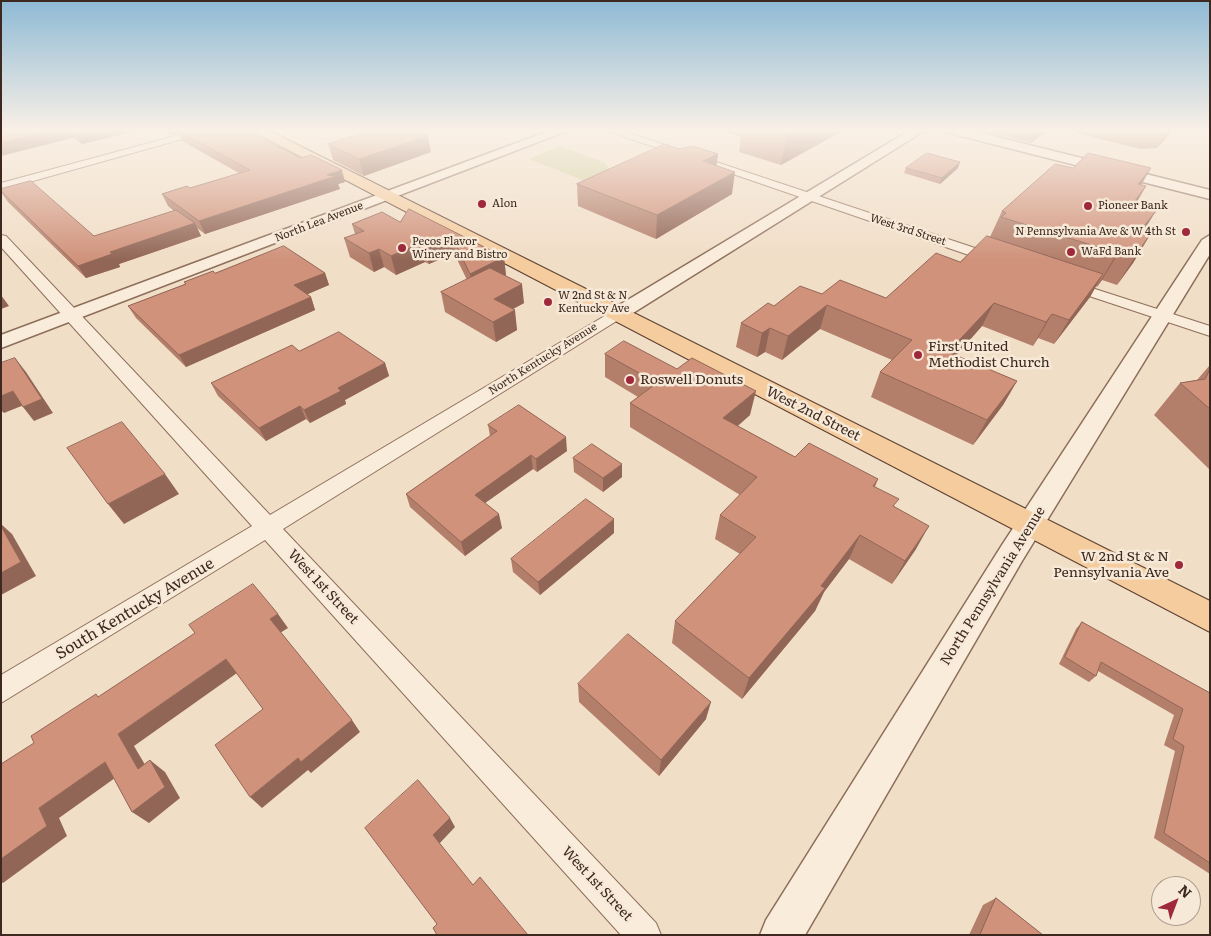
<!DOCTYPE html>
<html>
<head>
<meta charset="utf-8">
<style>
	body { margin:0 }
	#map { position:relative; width:1211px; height:936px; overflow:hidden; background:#f1dec7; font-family:Literata,serif }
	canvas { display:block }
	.frame { position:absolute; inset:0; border:2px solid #3d291f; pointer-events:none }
	.north { position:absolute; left:1151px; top:876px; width:50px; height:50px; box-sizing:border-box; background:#f7e9d7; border:1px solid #ad9c8d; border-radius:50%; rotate:43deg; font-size:14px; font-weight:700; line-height:20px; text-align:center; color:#3d291f }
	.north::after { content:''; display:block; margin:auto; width:18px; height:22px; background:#9f283b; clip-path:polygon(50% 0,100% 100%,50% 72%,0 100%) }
</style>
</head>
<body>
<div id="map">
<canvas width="1211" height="936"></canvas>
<div class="frame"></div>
<div class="north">N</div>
</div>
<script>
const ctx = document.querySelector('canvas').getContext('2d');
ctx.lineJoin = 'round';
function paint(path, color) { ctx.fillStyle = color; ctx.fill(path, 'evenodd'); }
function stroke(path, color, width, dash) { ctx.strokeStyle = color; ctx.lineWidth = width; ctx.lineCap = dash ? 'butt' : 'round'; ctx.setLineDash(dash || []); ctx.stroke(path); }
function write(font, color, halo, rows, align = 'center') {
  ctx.font = font + ' Literata,serif'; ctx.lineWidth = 5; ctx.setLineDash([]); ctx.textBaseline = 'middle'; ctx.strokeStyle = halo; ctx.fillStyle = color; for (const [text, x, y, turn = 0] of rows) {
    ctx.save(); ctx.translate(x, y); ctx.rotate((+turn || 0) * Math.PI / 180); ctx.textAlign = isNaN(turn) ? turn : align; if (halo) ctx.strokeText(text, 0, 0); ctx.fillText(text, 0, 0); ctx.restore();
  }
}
paint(new Path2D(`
	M560,146L605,163L610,170L585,181L529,159Z`), '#d0ce9a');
const minor = new Path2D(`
	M201,129H218L1,190V183Z
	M602,129H617L1002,257L1004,260L1002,263H992Z
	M1,235L6,236L270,515L613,311H623L626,314L623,317L283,529L656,923L661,935H621L265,540L1,703V675L252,526L1,247Z
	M1067,280L1210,326V336L1062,287L1060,284L1062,281Z`);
const tertiary = new Path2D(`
	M554,129H572L1,348V335Z
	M912,129H927L625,318H611L608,314L611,310Z
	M943,129H965L1210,190V199L945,132Z
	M1210,235V254L1022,561L805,935H760L766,920L1002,545L1202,240Z`);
const primary = new Path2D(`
	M248,129H266L1210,601V632Z`);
stroke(minor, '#8d6e5b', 2);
stroke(tertiary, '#8d6e5b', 3);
stroke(primary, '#5b3d2f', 2);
paint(minor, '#faecdb');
paint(tertiary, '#faecdb');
paint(primary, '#f4cc9e');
paint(new Path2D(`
	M1,129H144L82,144L73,138Z
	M161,129H242L345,182L338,184L340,189L205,234L197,228L201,236L119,264L120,267L86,278L8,202L1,192V189L94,236L174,211L168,206L162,194L190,188L239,173L182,141L179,133L171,135Z
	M727,129H846L781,165L739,152L741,137L726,132Z
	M976,129H1049L1031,143Z
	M1071,129H1174L1157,148L1141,149L1079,134Z
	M328,144L431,152L364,176L333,160Z
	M678,149L718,154L716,165L732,194L656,239L578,206L577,184Z
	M960,162L958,168L940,184L904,173L906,168Z
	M1141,185L1146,186L1135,205L1145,228L1153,230L1133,263L1117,285L1102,280L1097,287L1096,286L1090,297L1054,344L1038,338L1033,346L982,326L956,356L1017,381L1003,405L973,445L871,397L880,372L892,360L820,329L782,360L765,352L757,357L736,347L741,323L774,306L822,294L886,298L960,262L990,237L1002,211Z
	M409,209L504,257L506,276L524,303L513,309L517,330L496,342L445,312L441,292L467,280L454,253L429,264L425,262L396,275L384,267L374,272L350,257L344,238L355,234L352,224L400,222Z
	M215,273H325L329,285L307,294L311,297L315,310L186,367L136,318L128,306L185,284L184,282Z
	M299,351L385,363L389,376L345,400L346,404L310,423L306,419L266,441L218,396L211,383Z
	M605,354L750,415L738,426L795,457L878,479L875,487L895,507L916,549L892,584L849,559L824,592L815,611L742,699L672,643L675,621L740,554L715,539L720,515L740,495L630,427V403L638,397L605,377Z
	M1210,365V470L1154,415L1180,383L1197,380Z
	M488,425L567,451L537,472L533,469L485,503L502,528L465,556L410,507L406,494L490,436Z
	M573,458L622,477L603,492L574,472Z
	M614,533L540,595L513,572L511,559Z
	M1082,622L1210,693V874L1154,838L1175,751L1164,745L1174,715L1098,671L1096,676L1089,682L1059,664L1076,629Z
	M578,684L706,719L659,776L579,702Z
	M996,898L1043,935H969L983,905Z`), '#b37e6a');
paint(new Path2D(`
	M58,129H69L73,138L1,156V143Z
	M91,129H144L82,144L75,133Z
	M169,129H193L177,130L179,133L171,135Z
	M799,129H846L781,165L787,136Z
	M1038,129H1049L1031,143Z
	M1168,129H1174L1157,148Z
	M428,136L431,152L364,176L359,159Z
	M718,154L715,176L703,161Z
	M960,162L958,168L940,184L942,178Z
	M1151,168L1133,199L1138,184Z
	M342,170L345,182L338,184L340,189L205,234L199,221Z
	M735,172L732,194L656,239L657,215Z
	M1146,186L1128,217L1132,205Z
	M1156,211L1136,243L1143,227Z
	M195,223L201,236L119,264L120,267L86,278L78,266L110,252Z
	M1153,230L1133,263L1117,285L1138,252Z
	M451,234L454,253L429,264L425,245Z
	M421,243L425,262L396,275L391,256Z
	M1122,247L1102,280L1097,287L1117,253Z
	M379,249L384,267L374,272L369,253Z
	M504,257L506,276L473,293L470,274Z
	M325,273L329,285L299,298L294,285Z
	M1103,274L1090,297L1054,344L1069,320Z
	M522,284L524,303L496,318L494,299Z
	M1,295L9,306L1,309Z
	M311,297L315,310L186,367L179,355Z
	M994,303L982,326L937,377L948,352Z
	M827,305L820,329L782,360L788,336Z
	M515,310L517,330L496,342L493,322Z
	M1052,314L1038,338L1033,346L1046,322Z
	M770,328L765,352L757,357L762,333Z
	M15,358L26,372L53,413L34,421L23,407Z
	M385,363L389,376L345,400L346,404L310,423L304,410L338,388Z
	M1017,381L1003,405L973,445L987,420Z
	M13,391L24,405L4,413L1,410V396Z
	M756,391L750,415L718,442L723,418Z
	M300,406L306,419L266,441L259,428Z
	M566,437L567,451L537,472L536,459Z
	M531,455L533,469L478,508L475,495Z
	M622,464V477L603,492V478Z
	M165,474L179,494L124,524L108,504Z
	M499,514L502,528L465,556L461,542Z
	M614,519V533L540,595L538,582Z
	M1,524L12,534L36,576L1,595Z
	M929,526L916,549L892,584L905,561Z
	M860,535L849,559L824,592L815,611L742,699L749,678Z
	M278,614L288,628L280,633L270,619Z
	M226,659L237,673L134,746L154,780L138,769L118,734Z
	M711,702L706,719L659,776L661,760Z
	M352,720L360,732L311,773L308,770L262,808L250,797L298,758Z
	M150,760L165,772L180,798L149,823L132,812Z
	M105,762L122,773L59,818L67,836L3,883L1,882V859L39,808Z
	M450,818L455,827L439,844L433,835Z`), '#926656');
const building = new Path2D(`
	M1,129H58L1,143Z
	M71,129H91L75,133Z
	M180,129H242L300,158L311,155L342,170L327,175L336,176L199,221L162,194L187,186L190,188L250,170L177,130Z
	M376,129H411L428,136L359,159L328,144Z
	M764,129H799L787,136Z
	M665,144L678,149L693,146L718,154L703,161L735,172L657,215L577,184Z
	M927,153L960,162L942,178L906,168Z
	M1088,153L1151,168L1138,184L1146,186L1132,205L1156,211L1143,227L1153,230L1138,252L1122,247L1117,253L1001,217L1006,213L1002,211L1055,164L1073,168Z
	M31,181L94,236L176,210L195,223L110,252L112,254L78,266L1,191V189Z
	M409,209L504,257L470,274L451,234L425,245L421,243L391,256L379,249L369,253L344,238L364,231L352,224L382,212L400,222Z
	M987,236L1103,274L1069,320L1052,314L1046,322L994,303L948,352L1017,381L987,420L880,372L912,340L827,305L788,336L770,328L762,333L741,323L768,303L774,306L800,286L822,294L840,280L886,298L936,253L960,262Z
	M284,246L325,273L294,285L311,297L179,355L128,306L186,284L184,282L213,271L215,273Z
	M490,268L522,284L494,299L515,310L493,322L441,292Z
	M339,332L385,363L338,388L341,391L304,410L300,406L259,428L211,383L292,345L299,351Z
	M624,341L677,369L692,358L756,391L723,418L795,457L809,443L878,479L873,486L899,499L893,506L929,526L905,561L860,535L821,586L825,588L749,678L675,621L756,537L720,515L757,477L630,403L657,383L605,354Z
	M15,358L42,399L23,407L13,391L1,396V363Z
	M1210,369V409L1180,383L1205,379Z
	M519,405L566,437L536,459L531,455L475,495L499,514L461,542L406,494L497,431L488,425Z
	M122,422L165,474L108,504L67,448Z
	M592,444L622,464L603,478L573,458Z
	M586,499L614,519L538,582L511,559Z
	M1,526L21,562L1,573Z
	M253,584L278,614L270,619L352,720L301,762L298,758L250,797L215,745L263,709L226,659L118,734L138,769L150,760L165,787L132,812L105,762L39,808L47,826L1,859V764L34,743L31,736L96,694L98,697L195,633L189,625Z
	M1082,622L1210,693V863L1164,833L1184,746L1173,739L1183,709L1101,662L1096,676L1065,657Z
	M628,634L711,702L661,760L578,684Z
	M418,780L450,818L433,835L473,885L480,877L528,935H437L433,928L437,924L365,828Z
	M996,898L1043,935H980Z`);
paint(building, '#d0927b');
stroke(building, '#926656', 1);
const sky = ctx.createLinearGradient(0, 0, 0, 260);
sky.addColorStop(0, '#8ebad5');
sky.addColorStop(0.5, '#f9f0e6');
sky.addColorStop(1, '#f9f0e600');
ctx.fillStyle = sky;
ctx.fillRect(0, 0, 1211, 260);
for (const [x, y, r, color] of [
	[482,204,5,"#9f283b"],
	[1088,206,5,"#9f283b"],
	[1186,232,5,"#9f283b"],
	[402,248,5,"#9f283b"],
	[1071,252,5,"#9f283b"],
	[548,302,5,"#9f283b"],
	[918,355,5,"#9f283b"],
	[630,380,5,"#9f283b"],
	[1179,565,5,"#9f283b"]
]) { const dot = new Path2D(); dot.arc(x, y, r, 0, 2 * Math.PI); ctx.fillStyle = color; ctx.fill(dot); stroke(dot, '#f7e9d7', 2); }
write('11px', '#3d291f', '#f7e9d7', [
	["Alon",492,204],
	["Pioneer Bank",1098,206],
	["N Pennsylvania Ave & W 4th St",1176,232,"right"],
	["Pecos Flavor",412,242],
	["Winery and Bistro",412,255],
	["WaFd Bank",1081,252],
	["W 2nd St & N",558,296],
	["Kentucky Ave",558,309]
], 'left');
write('11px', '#3d291f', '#f7e9d7', [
	["North Lea Avenue",319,222,-21],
	["West 3rd Street",908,230,18],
	["North Kentucky Avenue",543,359,-32]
]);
write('14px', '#3d291f', '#f7e9d7', [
	["First United",928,347],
	["Methodist Church",928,363],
	["Roswell Donuts",640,380],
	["W 2nd St & N",1169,557,"right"],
	["Pennsylvania Ave",1169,573,"right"]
], 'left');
write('14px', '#3d291f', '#f7e9d7', [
	["West 2nd Street",813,414,27],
	["North Pennsylvania Avenue",993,586,-58],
	["West 1st Street",323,587,47],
	["West 1st Street",597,884,47]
]);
write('16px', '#3d291f', '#f7e9d7', [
	["South Kentucky Avenue",135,609,-31]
]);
</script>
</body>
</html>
